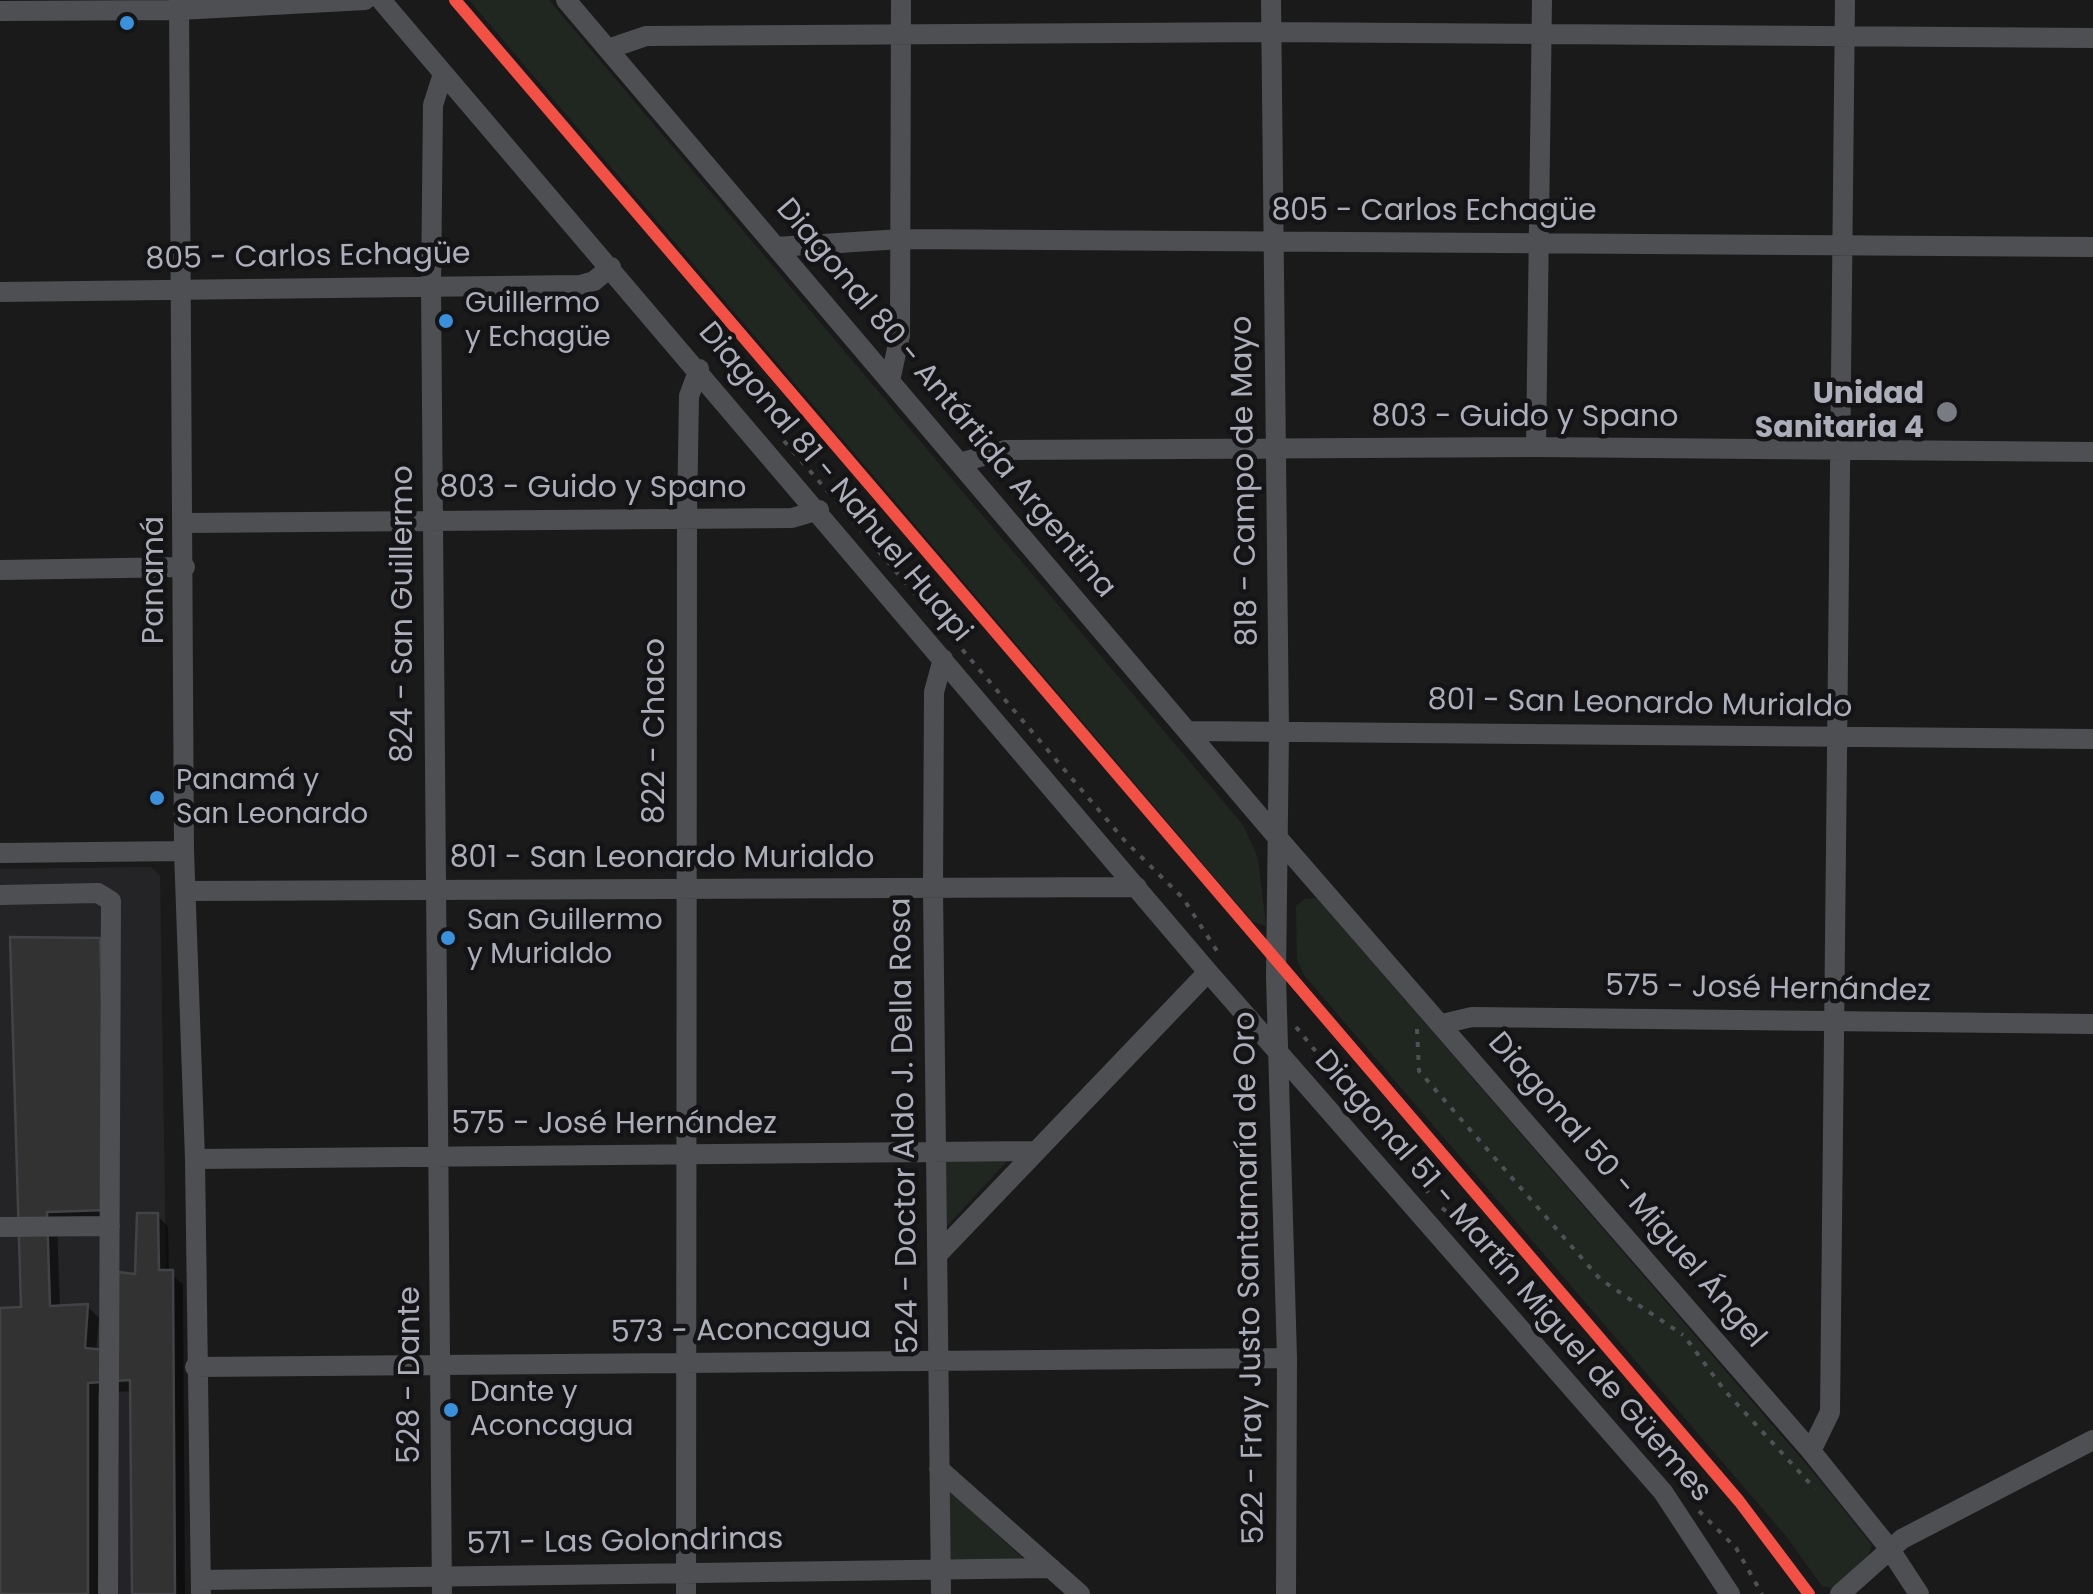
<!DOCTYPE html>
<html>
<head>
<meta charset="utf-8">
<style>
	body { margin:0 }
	canvas { display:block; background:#1a1a1a }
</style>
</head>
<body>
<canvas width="2093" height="1594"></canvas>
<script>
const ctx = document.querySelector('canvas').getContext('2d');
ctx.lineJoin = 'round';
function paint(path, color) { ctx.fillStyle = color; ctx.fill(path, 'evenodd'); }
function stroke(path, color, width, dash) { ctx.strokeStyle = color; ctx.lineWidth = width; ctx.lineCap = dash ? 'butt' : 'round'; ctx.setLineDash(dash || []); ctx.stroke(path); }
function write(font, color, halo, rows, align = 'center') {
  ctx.font = font + ' Poppins,sans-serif'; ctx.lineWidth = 9; ctx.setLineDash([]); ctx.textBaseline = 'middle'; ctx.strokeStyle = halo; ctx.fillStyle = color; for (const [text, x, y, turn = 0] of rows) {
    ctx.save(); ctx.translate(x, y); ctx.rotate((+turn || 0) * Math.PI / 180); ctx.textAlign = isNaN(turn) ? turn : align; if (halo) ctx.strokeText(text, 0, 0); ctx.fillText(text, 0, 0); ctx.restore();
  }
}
paint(new Path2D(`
	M151,867L160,875L171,1594H0V869Z`), '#242426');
paint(new Path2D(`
	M469,0H549L1243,825L1258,858L1266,926L1252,921Z
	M1317,898L1818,1478L1872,1545L1868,1556L1834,1589L1822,1586L1786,1536L1304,975L1297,959L1296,906L1305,899Z
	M1010,1158L946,1227L944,1160Z
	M942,1484L1027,1562L946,1559Z`), '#202721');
paint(new Path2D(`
	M99,941L111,952L119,1220L57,1222L60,1308L87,1306L99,1318L96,1351L120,1354L157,1215L168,1227L169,1273L183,1284L185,1594H134L133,1391L98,1393V1594H0V1311L23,1309Z`), '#0007');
const building = new Path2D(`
	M10,937L100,938L109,1210L47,1212L50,1306L88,1304L85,1348L118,1351V1272L135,1274L137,1213H158L159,1270H173L175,1594H132L130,1380L88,1383V1594H0V1308L21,1307Z`);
paint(building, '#323232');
stroke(building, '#424346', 2.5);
stroke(new Path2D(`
	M784,441L830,494
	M836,501L1125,841L1183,898L1217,951
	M1296,1027L1322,1059L1326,1070L1415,1170L1429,1194
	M1417,1029L1419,1071L1600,1279L1683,1335
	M1442,1208L1468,1228L1484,1256
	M1688,1341L1725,1391L1815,1489
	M1699,1511L1736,1548L1762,1594`), '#505154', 4, [5, 8]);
stroke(new Path2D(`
	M179,0L184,851L195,1159L201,1594
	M381,0L1208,972L1663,1492L1730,1594
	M566,0L1277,837L1811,1451L1889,1548L1919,1594
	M1271,0L1279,731L1276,977L1287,1358L1286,1594
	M0,11L179,10L365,0
	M608,49L646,36L1272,32L2093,38
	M776,247L901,239L2093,247
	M0,292L580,285L594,281L611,267
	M890,381L900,335L901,0
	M1536,447L1542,0
	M959,463L1005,450L1536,447L2093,452
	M186,523L792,518L819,510
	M0,570L185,567
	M1187,731L2093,739
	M0,853L184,851
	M188,891L1137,887
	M0,895L98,893L111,901L108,1594
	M1442,1024L1472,1017L2093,1024
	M195,1159L1033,1151
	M0,1227L110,1226
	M938,1254L1208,972
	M195,1367L1287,1358
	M1811,1451L1830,1412L1845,0
	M939,1469L1080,1594
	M201,1580L1051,1568
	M442,1594L431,287L433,105L443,74
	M686,1594L687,518L689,396L699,369
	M941,1594L933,888L934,692L943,659
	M1840,1594L1902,1539L2093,1440`), '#4e4f53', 20);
stroke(new Path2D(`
	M455,0L1739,1501L1809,1594`), '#f35046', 12);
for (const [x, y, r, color] of [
	[127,23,9,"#3a90db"],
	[446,321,9,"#3a90db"],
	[1947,412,12,"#797b82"],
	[157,798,9,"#3a90db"],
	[448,938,9,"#3a90db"],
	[451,1410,9,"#3a90db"]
]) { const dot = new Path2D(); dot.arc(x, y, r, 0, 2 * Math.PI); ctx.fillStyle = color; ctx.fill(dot); stroke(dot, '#141416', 4); }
write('28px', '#acafba', '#141416', [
	["Guillermo",465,305],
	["y Echagüe",465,339],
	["Panamá y",176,782],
	["San Leonardo",176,816],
	["San Guillermo",467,922],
	["y Murialdo",467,956],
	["Dante y",470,1394],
	["Aconcagua",470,1428]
], 'left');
write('30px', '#acafba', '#141416', [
	["805 - Carlos Echagüe",1434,212],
	["805 - Carlos Echagüe",308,258,-1],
	["Diagonal 80 - Antártida Argentina",945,399,50],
	["803 - Guido y Spano",1525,418],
	["818 - Campo de Mayo",1246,481,-91],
	["Diagonal 81 - Nahuel Huapi",834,483,50],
	["803 - Guido y Spano",593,489],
	["Panamá",155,580,-90],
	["824 - San Guillermo",404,614,-90],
	["801 - San Leonardo Murialdo",1640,705,1],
	["822 - Chaco",656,731,-90],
	["801 - San Leonardo Murialdo",662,859],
	["575 - José Hernández",1768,990,1],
	["575 - José Hernández",614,1125],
	["524 - Doctor Aldo J. Della Rosa",906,1126,-91],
	["Diagonal 50 - Miguel Ángel",1626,1191,49],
	["Diagonal 51 - Martín Miguel de Güemes",1512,1277,49],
	["522 - Fray Justo Santamaría de Oro",1251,1278,-91],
	["573 - Aconcagua",741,1332,-1],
	["528 - Dante",411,1375,-90],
	["571 - Las Golondrinas",625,1543,-1]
]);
write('bold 30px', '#acafba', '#141416', [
	["Unidad",1924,395],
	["Sanitaria 4",1924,429]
], 'right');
</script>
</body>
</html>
